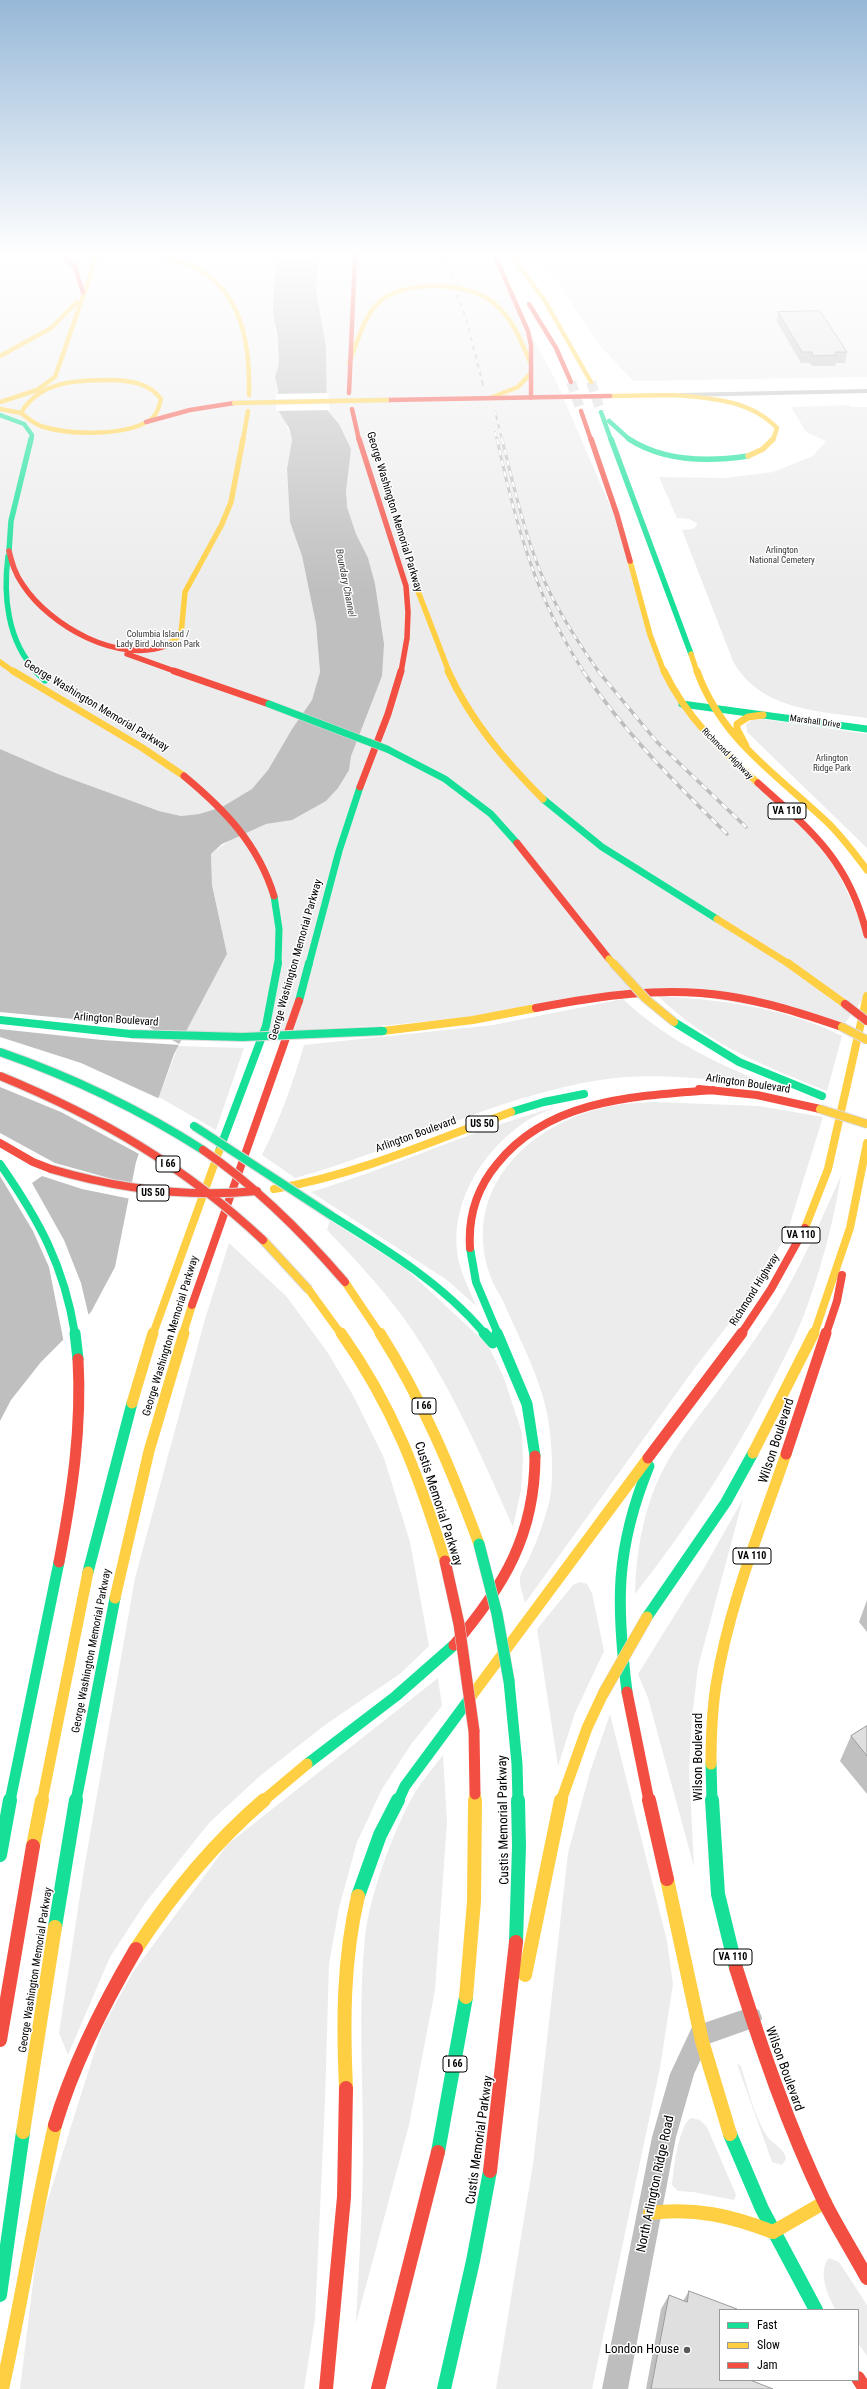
<!DOCTYPE html>
<html>
<head>
<meta charset="utf-8">
<style>
	body { margin:0 }
	#map { position:relative; width:867px; height:2389px; overflow:hidden; background:#fff; font-family:"Roboto Condensed",sans-serif }
	canvas { display:block }
	.legend { position:absolute; left:719px; top:2309px; width:140px; height:72px; box-sizing:border-box; background:#fff; border:1px solid #999; margin:0; padding:5px 7px; list-style:none; font-size:12px; color:#000 }
	.legend li { display:flex; align-items:center; gap:8px; height:20px }
	.legend b { width:20px; border:1px solid #999 }
</style>
</head>
<body>
<div id="map">
<canvas width="867" height="2389"></canvas>
<ul class="legend">
<li><b style="height:5px;background:#16e098"></b>Fast</li>
<li><b style="height:5px;background:#ffcf43"></b>Slow</li>
<li><b style="height:5px;background:#f24e42"></b>Jam</li>
</ul>
</div>
<script>
const ctx = document.querySelector('canvas').getContext('2d');
ctx.lineJoin = 'round';
function paint(path, color) { ctx.fillStyle = color; ctx.fill(path, 'evenodd'); }
function stroke(path, color, width, dash) { ctx.strokeStyle = color; ctx.lineWidth = width; ctx.lineCap = dash ? 'butt' : 'round'; ctx.setLineDash(dash || []); ctx.stroke(path); }
function write(font, color, halo, rows, align = 'center') {
  ctx.font = font + ' "Roboto Condensed",sans-serif'; ctx.lineWidth = 3; ctx.setLineDash([]); ctx.textBaseline = 'middle'; ctx.strokeStyle = halo; ctx.fillStyle = color; for (const [text, x, y, turn = 0] of rows) {
    ctx.save(); ctx.translate(x, y); ctx.rotate((+turn || 0) * Math.PI / 180); ctx.textAlign = isNaN(turn) ? turn : align; if (halo) ctx.strokeText(text, 0, 0); ctx.fillText(text, 0, 0); ctx.restore();
  }
}
paint(new Path2D(`
	M0,256H280L274,281L275,323L279,363L275,377L283,416L292,440L287,470L290,522L302,556L316,624L320,672L312,700L292,729L268,770L253,789L222,807L199,814L181,816L159,811L58,774L0,749Z
	M319,256H489L556,381L624,538L665,673L682,704L830,855L867,935V994L842,1027L817,1017L670,991L504,1014L390,1025L183,1036L227,954L212,885L211,854L329,766L337,483L327,410L326,346L316,290Z
	M540,256H867V377L633,381L601,347Z
	M849,405L851,407H867V718C817,711 760,710 733,661L682,530L693,529L698,524L689,519L677,518L659,477L725,478L773,472L813,456L826,441L806,432L791,407Z
	M763,719L867,734V848L747,732L746,724L752,720Z
	M658,996C722,1000 784,1007 842,1036L827,1091C767,1067 705,1043 658,996Z
	M623,999C669,1043 727,1068 784,1091C724,1080 661,1071 600,1080C493,1097 398,1150 295,1178L262,1155C280,1119 293,1083 304,1045L493,1025Z
	M178,1046L244,1048L216,1130L159,1097Z
	M653,1102L759,1106L823,1117L786,1236L751,1295L694,1369L525,1603C524,1597 519,1586 520,1579C520,1572 528,1563 530,1556C538,1539 544,1521 549,1503C554,1482 552,1454 550,1433C546,1387 522,1345 504,1303C500,1294 493,1285 490,1275C460,1188 531,1121 612,1106C626,1103 640,1103 653,1102Z
	M556,1107C547,1111 536,1115 528,1120C481,1151 445,1208 460,1266C464,1279 471,1293 476,1306L447,1280L311,1192C394,1167 472,1130 556,1107Z
	M841,1176C833,1225 820,1273 802,1320C794,1340 783,1360 773,1380C733,1458 689,1525 635,1594C636,1552 644,1505 664,1468C677,1443 695,1421 712,1399C737,1365 763,1330 784,1294C806,1256 823,1215 841,1176Z
	M330,1220L405,1268L488,1345L504,1378L522,1433L523,1459L521,1490L513,1527C481,1455 449,1381 403,1317C380,1286 354,1258 327,1230Z
	M229,1243L287,1297L328,1353L354,1397L384,1458L410,1542L429,1646L401,1673L325,1725L261,1775L209,1823L146,1902L110,1957L68,2055L59,2033L84,1869L135,1578L205,1319Z
	M743,1499L698,1667L692,1718L689,1768L694,1867L648,1698L638,1674L704,1568Z
	M580,1582L587,1584L592,1593L604,1651L575,1713L558,1766L537,1629L573,1585Z
	M438,1678L442,1706L412,1743L382,1789L357,1842L339,1908L329,1964L325,2101L315,2319L304,2389H20L40,2225L102,2028L133,1972L228,1844Z
	M610,1714L667,1941L673,1984L660,2068L592,2389H496L533,2164L568,1853L590,1772Z
	M443,1755L447,1822L435,1990L409,2125L356,2323C359,2263 363,2204 363,2145C363,2075 358,2006 365,1937C369,1897 394,1829 414,1794C422,1781 433,1768 443,1755Z
	M737,2064L741,2066C748,2089 754,2116 767,2136C772,2144 785,2148 786,2159L782,2165L772,2162Z
	M691,2118L700,2120L707,2127L736,2195L734,2200L693,2192L678,2191L672,2185C673,2171 679,2124 691,2118Z
	M829,2258L839,2262L867,2305V2356L858,2343V2310H836C828,2297 817,2271 829,2258Z`), '#ececec');
paint(new Path2D(`
	M280,256H319L316,290L326,346L327,410L339,424L351,449L346,491L347,507L356,534L368,558L375,584L384,644L382,676L351,756L349,770L338,788L326,801L292,820L266,824L222,844L211,854L212,885L227,954L174,1054L136,1162L115,1267L91,1312L41,1362L11,1400L0,1421V749L58,774L159,811L181,816L199,814L222,807L252,789L268,770L292,729L312,700L320,672L316,624L302,556L290,522L287,469L292,440L289,428L278,410V390L275,377L279,363L277,333L273,313L274,281Z`), '#bfbfbf');
paint(new Path2D(`
	M328,393L330,410L276,411V394Z
	M0,1012L147,1026L181,1045L102,1040L0,1029Z
	M0,1037L81,1063L160,1099L141,1155L61,1112L0,1087Z
	M0,1133L55,1163L134,1185L131,1199L82,1189L42,1176L32,1183L64,1240L81,1283L89,1317L64,1343L49,1267L33,1231L0,1176Z`), '#fff');
stroke(new Path2D(`
	M571,382L581,411
	M591,382L601,412`), '#d9d9d9', 10, [10, 5.5]);
paint(new Path2D(`
	M867,389V393L681,397L677,395L681,393Z
	M751,2007L759,2010L762,2018L759,2026L708,2044L694,2074L676,2137L628,2389H602L652,2137L670,2074L692,2027Z`), '#bebebe');
stroke(new Path2D(`
	M601,412L611,440
	M0,415L24,424L32,435L31,440
	M609,421L630,440`), '#16e098', 4.5);
stroke(new Path2D(`
	M611,439L691,654
	M629,439C664,462 708,462 748,456
	M9,551L11,521L31,439
	M8,556C3,595 7,642 37,672`), '#16e098', 5.5);
stroke(new Path2D(`
	M36,671L45,680
	M682,704L867,729
	M387,749L445,779L491,814L517,843
	M543,799L602,847L717,919
	M274,896L279,929L278,964
	M309,964L339,851L360,787`), '#16e098', 7);
stroke(new Path2D(`
	M299,1001L309,963
	M0,1020L131,1034
	M674,1022L739,1062L822,1096
	M511,1112L544,1102L584,1094
	M219,1151L266,1026L278,963
	M0,1164C39,1220 64,1265 75,1334
	M332,1216C387,1250 443,1284 485,1334
	M470,1248L476,1282L498,1334`), '#16e098', 8);
stroke(new Path2D(`
	M75,1333L78,1359
	M484,1333L493,1343
	M497,1333L527,1404L535,1456
	M88,1572L132,1403
	M647,1617L726,1502L753,1453
	M509,1681L517,1764L518,1801
	M627,1692C616,1604 615,1549 649,1466
	M307,1764L396,1696L454,1645
	M711,1764L712,1801
	M10,1801L59,1562
	M76,1801L115,1598
	M398,1801L405,1786L470,1698`), '#16e098', 11);
stroke(new Path2D(`
	M712,1800L718,1894L736,1968
	M0,1855L10,1800
	M358,1896L380,1835L398,1800
	M55,1927L76,1800
	M516,1942L519,1846L518,1800
	M730,2134L762,2209L816,2310
	M438,2152L466,1997
	M0,2295L23,2132
	M444,2389L473,2261L490,2171`), '#16e098', 14);
stroke(new Path2D(`
	M164,256C178,261 194,265 206,274C245,302 250,351 249,395
	M512,256L545,301L591,382
	M0,356L51,328L77,302
	M349,363C357,344 362,321 376,305C399,279 468,281 494,303C512,318 521,340 530,362
	M113,380C132,381 149,383 161,399C159,407 157,415 150,420C126,436 71,435 44,427C35,425 29,419 21,413C40,380 79,380 113,380Z
	M674,395C711,398 750,400 777,428L773,440
	M610,396L674,395
	M490,398L518,387L530,374
	M0,402L37,390L55,377L97,256
	M0,409L21,413
	M243,440L248,411`), '#ffcf43', 4.5);
stroke(new Path2D(`
	M748,456L763,449L773,439
	M630,561L650,635L664,672
	M416,586L449,672
	M168,645L181,634L185,592L222,524L231,502L243,439
	M691,654L697,672
	M0,662L14,672`), '#ffcf43', 5.5);
stroke(new Path2D(`
	M13,671L141,747L184,776
	M448,671C470,720 505,761 543,799
	M664,671C686,717 720,749 758,783
	M697,671C722,740 775,773 826,821C842,836 854,853 867,870
	M746,746L737,729V724L748,717L763,715
	M717,919L789,964`), '#ffcf43', 7);
stroke(new Path2D(`
	M788,963L845,1004
	M383,1031L473,1020L536,1008
	M274,1189C356,1175 433,1141 511,1112
	M805,1228L828,1169L867,996
	M345,1282L380,1334
	M309,1290L341,1334
	M153,1334L219,1151
	M183,1334L192,1305
	M814,1334L850,1228L867,1143`), '#ffcf43', 8);
stroke(new Path2D(`
	M341,1333C393,1406 419,1476 445,1561
	M380,1333C422,1399 452,1471 479,1544
	M132,1403L153,1333
	M753,1453L814,1333
	M115,1598L149,1451L184,1333
	M470,1698L648,1458
	M711,1764C711,1737 712,1711 716,1685C729,1605 760,1530 786,1454
	M42,1801L88,1572
	M263,1801L307,1764
	M475,1801V1794
	M561,1801L587,1728L603,1694`), '#ffcf43', 11);
stroke(new Path2D(`
	M33,1846L42,1800
	M667,1879L702,2041L730,2134
	M136,1949C172,1894 214,1843 264,1800
	M525,1975L561,1800
	M466,1997L474,1901L475,1800
	M346,2088C343,2023 343,1960 358,1896
	M23,2132L55,1927
	M650,2213C694,2207 732,2216 773,2232
	M773,2232L825,2202
	M2,2389C22,2301 35,2213 55,2125`), '#ffcf43', 14);
stroke(new Path2D(`
	M65,256L75,268L83,292
	M495,256L528,331L531,345V398
	M529,304L556,348L571,382
	M349,393L355,256
	M387,400L610,396
	M352,409L359,440
	M581,411L591,440
	M146,422L190,410L234,403`), '#f24e42', 4.5);
stroke(new Path2D(`
	M359,439L406,586L408,612L407,638L401,672
	M591,439L617,515L630,561
	M9,551C12,563 15,574 23,585C50,626 119,665 168,645
	M127,654L177,672`), '#f24e42', 5.5);
stroke(new Path2D(`
	M174,671L269,704
	M184,776C225,810 258,844 274,896
	M758,783C812,831 849,861 867,935
	M360,787L388,714L401,671
	M517,843L609,959`), '#f24e42', 7);
stroke(new Path2D(`
	M536,1008C599,996 663,986 727,996C767,1002 804,1014 842,1027
	M699,1089L757,1095L820,1109
	M0,1143L33,1162L51,1169
	M470,1248C468,1216 477,1188 497,1164C549,1099 635,1096 713,1090
	M192,1305L299,1001
	M741,1334L771,1289L805,1228
	M826,1334L837,1301L842,1275`), '#f24e42', 8);
stroke(new Path2D(`
	M786,1454L826,1333
	M648,1458L742,1333
	M59,1562C72,1494 82,1428 78,1359
	M454,1645C504,1586 535,1535 535,1456
	M627,1692L649,1801
	M474,1731L475,1794`), '#f24e42', 11);
stroke(new Path2D(`
	M649,1800L667,1879
	M736,1968C761,2047 788,2126 824,2201C837,2227 853,2252 867,2278
	M0,2040L33,1846
	M55,2125C74,2062 103,2005 136,1949
	M490,2171L516,1942
	M858,2378L865,2389
	M326,2389L344,2197L346,2088
	M378,2389L438,2152`), '#f24e42', 14);
const railFar2 = new Path2D(`
	M439,256L457,284
	M455,290L466,318L483,385
	M495,411L502,440
	M495,432L497,440`);
const railFar1 = new Path2D(`
	M497,439C515,522 536,600 584,672
	M502,439C513,483 523,528 540,571C555,607 576,640 599,672`);
const rail = new Path2D(`
	M583,671C624,732 675,783 727,834
	M598,671L657,742L746,827`);
stroke(railFar2, '#bebebe', 2);
stroke(railFar1, '#bebebe', 3);
stroke(rail, '#bebebe', 3.5);
stroke(railFar2, '#fff', 1.5, [4.5]);
stroke(railFar1, '#fff', 2, [5.5]);
stroke(rail, '#fff', 2.5, [7]);
const fastBridgeFar2 = new Path2D(`
	M269,704L387,749`);
const fastBridgeFar1 = new Path2D(`
	M131,1034L243,1037L383,1031
	M0,1052C72,1077 139,1109 203,1150
	M194,1126L332,1216`);
const fastBridge = new Path2D(`
	M479,1544L497,1614L509,1681`);
const slowBridgeFar3 = new Path2D(`
	M234,403L387,400`);
const slowBridgeFar2 = new Path2D(`
	M609,959L614,964`);
const slowBridgeFar1 = new Path2D(`
	M613,963L646,999L674,1022
	M842,1027L867,1040
	M820,1109L867,1124
	M263,1240L309,1290`);
const slowBridge = new Path2D(`
	M603,1694L647,1617`);
const jamBridgeFar1 = new Path2D(`
	M845,1004L867,1021
	M0,1076C100,1117 184,1166 263,1240
	M203,1150C257,1187 302,1232 345,1282
	M51,1169C119,1189 186,1198 257,1191`);
const jamBridge = new Path2D(`
	M445,1561L459,1624L474,1731`);
stroke(fastBridgeFar2, '#dbdbdb', 8, []);
stroke(fastBridgeFar1, '#dbdbdb', 10, []);
stroke(fastBridge, '#dbdbdb', 12, []);
stroke(slowBridgeFar3, '#dbdbdb', 5, []);
stroke(slowBridgeFar2, '#dbdbdb', 8, []);
stroke(slowBridgeFar1, '#dbdbdb', 10, []);
stroke(slowBridge, '#dbdbdb', 12, []);
stroke(jamBridgeFar1, '#dbdbdb', 10, []);
stroke(jamBridge, '#dbdbdb', 12, []);
stroke(fastBridgeFar2, '#16e098', 7);
stroke(fastBridgeFar1, '#16e098', 8);
stroke(fastBridge, '#16e098', 11);
stroke(slowBridgeFar3, '#ffcf43', 4.5);
stroke(slowBridgeFar2, '#ffcf43', 7);
stroke(slowBridgeFar1, '#ffcf43', 8);
stroke(slowBridge, '#ffcf43', 11);
stroke(jamBridgeFar1, '#f24e42', 8);
stroke(jamBridge, '#f24e42', 11);
paint(new Path2D(`
	M778,312L847,352L845,363H836L835,366H812L810,363H801L777,322Z
	M867,1600V1632L859,1622Z
	M867,1726V1794L840,1761L851,1736Z
	M689,2291L720,2380L773,2389H646L661,2309L669,2295L683,2301Z`), '#c0c0c0');
const building = new Path2D(`
	M820,311L847,352H835L837,355L813,356L812,352H802L778,312Z
	M867,1726V1756L851,1736Z
	M689,2291L737,2309V2310H720V2380H750L773,2389H651L669,2295L687,2302Z`);
paint(building, '#dfdfdf');
stroke(building, '#9c9c9c', 1);
const sky = ctx.createLinearGradient(0, 0, 0, 590);
sky.addColorStop(0, '#97b8d8');
sky.addColorStop(0.43, '#fff');
sky.addColorStop(1, '#ffffff00');
ctx.fillStyle = sky;
ctx.fillRect(0, 0, 867, 590);
for (const [x, y, r, color] of [
	[687,2350,4,"#595959"]
]) { const dot = new Path2D(); dot.arc(x, y, r, 0, 2 * Math.PI); ctx.fillStyle = color; ctx.fill(dot); stroke(dot, '#fff', 1.5); }
write('9px', '#333', '#fff', [
	["Arlington",782,551],
	["National Cemetery",782,561],
	["Columbia Island /",158,635],
	["Lady Bird Johnson Park",158,645],
	["Arlington",832,759],
	["Ridge Park",832,769]
]);
write('9px', '#000', '#fff', [
	["Marshall Drive",815,722,8],
	["Richmond Highway",727,754,45]
]);
write('italic 10px', '#444', '#fff', [
	["Boundary Channel",345,583,79]
]);
for (const [x, y, w] of [
	[787,811,38],
	[482,1124,32],
	[168,1164,24],
	[153,1193,32],
	[801,1235,38],
	[424,1406,24],
	[752,1556,38],
	[733,1957,38],
	[455,2064,24]
]) { const box = new Path2D(); box.roundRect(x - w / 2, y - 8, w, 16, 3); ctx.fillStyle = '#fff'; ctx.fill(box); stroke(box, '#000', 1); }
write('bold 10px', '#000', null, [
	["VA 110",787,811],
	["US 50",482,1124],
	["I 66",168,1164],
	["US 50",153,1193],
	["VA 110",801,1235],
	["I 66",424,1406],
	["VA 110",752,1556],
	["VA 110",733,1957],
	["I 66",455,2064]
]);
write('11px', '#000', '#fff', [
	["George Washington Memorial Parkway",394,512,73],
	["George Washington Memorial Parkway",96,706,31],
	["George Washington Memorial Parkway",296,960,-74],
	["Arlington Boulevard",116,1020,4],
	["Arlington Boulevard",748,1084,8],
	["Arlington Boulevard",416,1135,-20],
	["Richmond Highway",755,1290,-58],
	["George Washington Memorial Parkway",171,1336,-73],
	["George Washington Memorial Parkway",92,1651,-79],
	["George Washington Memorial Parkway",36,1970,-81]
]);
write('13px', '#000', '#fff', [
	["Wilson Boulevard",777,1441,-72],
	["Custis Memorial Parkway",438,1504,72],
	["Wilson Boulevard",699,1757,-90],
	["Custis Memorial Parkway",504,1820,-91],
	["Wilson Boulevard",784,2069,70],
	["Custis Memorial Parkway",480,2140,-82],
	["North Arlington Ridge Road",656,2184,-78]
]);
write('13px', '#000', '#fff', [
	["London House",679,2350]
], 'right');
</script>
</body>
</html>
